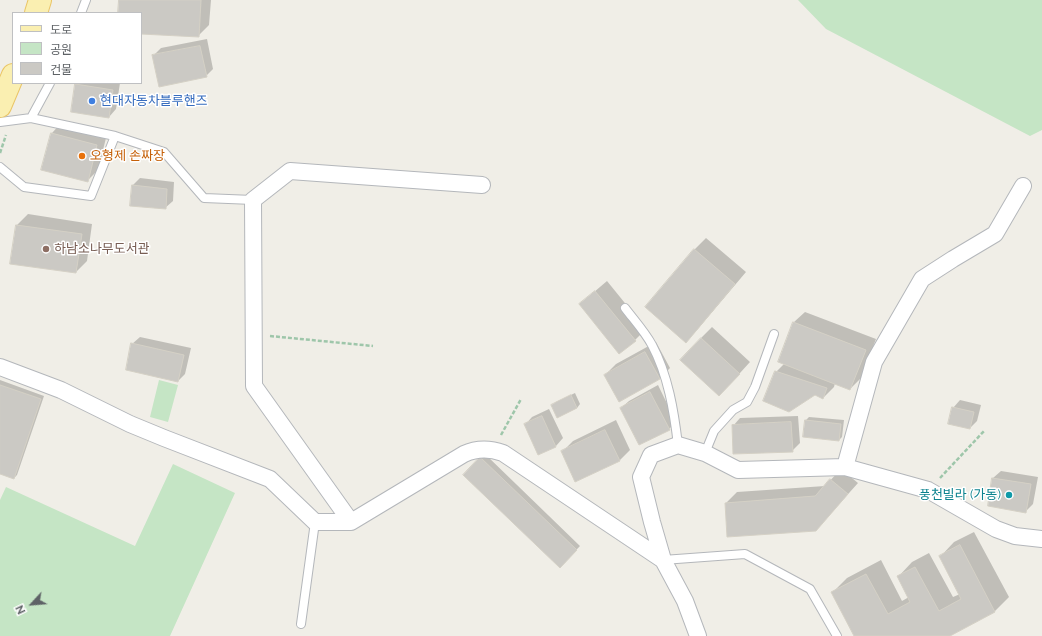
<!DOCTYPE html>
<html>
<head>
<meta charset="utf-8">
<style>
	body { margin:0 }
	#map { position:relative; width:1042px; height:636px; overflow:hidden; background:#f0eee7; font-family:Raleway,"Noto Sans KR",sans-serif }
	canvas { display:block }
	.legend { position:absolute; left:12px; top:12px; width:130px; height:72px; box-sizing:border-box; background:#fff; border:1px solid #bfc0c2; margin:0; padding:5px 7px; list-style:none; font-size:12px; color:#5e6266 }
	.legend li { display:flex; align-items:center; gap:8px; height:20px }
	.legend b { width:20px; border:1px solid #bfc0c2 }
	.north { position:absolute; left:12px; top:584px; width:40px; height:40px; -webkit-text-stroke:3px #fff; paint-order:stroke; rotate:244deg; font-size:11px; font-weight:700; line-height:16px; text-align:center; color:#5e6266 }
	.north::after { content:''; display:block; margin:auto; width:14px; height:18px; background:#5e6266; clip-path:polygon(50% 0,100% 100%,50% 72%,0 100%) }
</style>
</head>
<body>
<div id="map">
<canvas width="1042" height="636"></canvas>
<ul class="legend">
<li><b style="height:5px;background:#faefb1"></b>도로</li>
<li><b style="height:11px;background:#c5e5c5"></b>공원</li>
<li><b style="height:11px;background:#cbc9c4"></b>건물</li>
</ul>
<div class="north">N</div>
</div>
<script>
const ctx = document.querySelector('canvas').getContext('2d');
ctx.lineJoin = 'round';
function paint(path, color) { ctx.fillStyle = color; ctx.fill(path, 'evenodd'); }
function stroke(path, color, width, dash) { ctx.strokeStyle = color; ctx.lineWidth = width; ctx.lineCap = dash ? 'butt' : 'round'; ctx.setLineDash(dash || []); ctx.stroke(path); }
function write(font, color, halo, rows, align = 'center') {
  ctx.font = font + ' Raleway,"Noto Sans KR",sans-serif'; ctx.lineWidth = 3; ctx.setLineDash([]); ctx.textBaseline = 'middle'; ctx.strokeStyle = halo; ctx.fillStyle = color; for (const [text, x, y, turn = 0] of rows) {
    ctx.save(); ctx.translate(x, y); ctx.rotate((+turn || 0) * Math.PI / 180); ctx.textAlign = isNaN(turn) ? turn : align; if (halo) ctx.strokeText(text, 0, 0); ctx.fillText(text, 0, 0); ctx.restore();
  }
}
paint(new Path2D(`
	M798,0H1042V130L1030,136L826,29Z
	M159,380L178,385L168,422L150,417Z
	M173,464L235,493L170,636H0V500L6,487L135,546Z`), '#c5e5c5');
paint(new Path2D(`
	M120,0H211L209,25L198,36L141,33V13H119Z
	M207,39L213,69L206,76L153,56L161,48Z
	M77,83H120L116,109L109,117L76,85Z
	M62,122L107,134L98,170L87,181L52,133Z
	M140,178L174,182L173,201L165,208L132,186Z
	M28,214L92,224L87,261L76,272L17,225Z
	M706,238L746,272L697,330L686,341L646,307L695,249Z
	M607,281L646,329L635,340L580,304Z
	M805,312L876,339L861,378L850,389L835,383L834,387L823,398L776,372L784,364L794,322Z
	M712,327L750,362L730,384L701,338Z
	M140,337L191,348L185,374L178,381L132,344Z
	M656,342L670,368L659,379L605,375L616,364Z
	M0,380L44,396L17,475L14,478L0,473Z
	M658,385L676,422L669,429L621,408L629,401Z
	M575,393L580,404L577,408L558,417L552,406L556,402Z
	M960,400L981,405L977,421L970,428L953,408Z
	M549,409L563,438L556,446L538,454L525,425L532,417Z
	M798,416L800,443L792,451L733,426L740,418Z
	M809,417L844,420L842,437L839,440L806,420Z
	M616,420L630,450L619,461L562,452L573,441Z
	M485,454L580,546L560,567L465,475Z
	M841,469L858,483L816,530L726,503L737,492L825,486Z
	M1001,471L1038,477L1033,504L1026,511L989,506L993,478Z
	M974,532L1009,597L995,611L948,636H856L832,593L847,578L881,560L902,601L909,597L898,577L912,562L929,553L953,597L960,594L940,557L954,542Z`), '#0003');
const building = new Path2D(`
	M119,0H201L199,37L141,34V13H118Z
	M200,46L207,77L159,87L152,55Z
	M75,84L113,90L109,118L71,112Z
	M51,133L97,145L88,182L41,170Z
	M132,185L167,189L166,209L130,206Z
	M16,225L82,234L76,273L10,264Z
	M694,249L735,284L686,343L645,307Z
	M595,291L636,341L619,354L579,304Z
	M793,322L866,350L850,390L778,362Z
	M701,338L740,374L719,396L680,360Z
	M131,343L184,355L178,382L126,370Z
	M645,352L660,379L619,402L604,375Z
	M775,371L827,388L823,399L815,395L789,412L763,401Z
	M0,385L41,399L14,479L0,474Z
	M650,392L670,430L639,445L620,408Z
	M571,395L577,408L557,418L551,405Z
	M952,407L974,412L970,429L948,424Z
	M542,416L556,447L538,455L524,424Z
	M805,420L841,424L839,441L803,437Z
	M791,422L793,452L733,454L732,425Z
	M605,430L620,461L575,482L561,451Z
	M480,457L577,550L560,568L463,475Z
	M992,478L1031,484L1026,513L988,506Z
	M830,479L848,494L816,531L727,537L725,503L815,496Z
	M960,545L995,612L950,636H854L831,592L866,574L888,614L910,602L897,576L915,567L939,611L961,599L939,556Z`);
paint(building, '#cbc9c4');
stroke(building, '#d4d0c5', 1);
const lane = new Path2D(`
	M81,13L86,0
	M31,118L50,83
	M0,122L31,118L115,136L164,152L204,198L253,200
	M0,167L24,187L91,196L115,136
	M625,308C634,320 645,332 652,345C668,375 674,411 678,445
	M705,453L714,431L733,410L747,402L755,387L774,334
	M663,560L745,554L810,589L837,636
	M301,624L315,522`);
const street = new Path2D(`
	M0,367L61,390L130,424L164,438L270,479L315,522H351L464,454C477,448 489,448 503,453L663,560
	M845,467L874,362L922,279L953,259L995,234L1023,186
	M351,522L254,386L253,200L290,171L482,185
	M698,636L685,601L663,560L652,522L641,477L651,455L678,445L705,453L738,470L845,467L928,490L996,529L1015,536L1042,539`);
const primary = new Path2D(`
	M36,13L40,0
	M0,106L13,75`);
stroke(lane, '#b4b7bb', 10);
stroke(street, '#b4b7bb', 18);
stroke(primary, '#eac566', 24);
stroke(new Path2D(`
	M0,153L6,135
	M270,336L373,346
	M501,435L521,399
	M940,478L985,430`), '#9ec6aa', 2.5, [4, 2]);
stroke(lane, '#fff', 8);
stroke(street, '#fff', 16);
stroke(primary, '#faefb1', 22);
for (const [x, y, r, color] of [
	[92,101,4,"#3f7fe0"],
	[82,156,4,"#e8710a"],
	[46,249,4,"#8d6e63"],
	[1009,495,4,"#0f9aa8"]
]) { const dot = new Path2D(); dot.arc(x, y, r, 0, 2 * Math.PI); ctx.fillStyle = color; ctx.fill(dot); stroke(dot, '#fff', 1.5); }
write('13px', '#366cbe', '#fff', [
	["현대자동차블루핸즈",100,101]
], 'left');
write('13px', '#c56008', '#fff', [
	["오형제 손짜장",90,156]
], 'left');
write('13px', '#785e54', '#fff', [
	["하남소나무도서관",54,249]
], 'left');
write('13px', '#0d838f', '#fff', [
	["풍천빌라 (가동)",1001,495]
], 'right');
</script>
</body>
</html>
